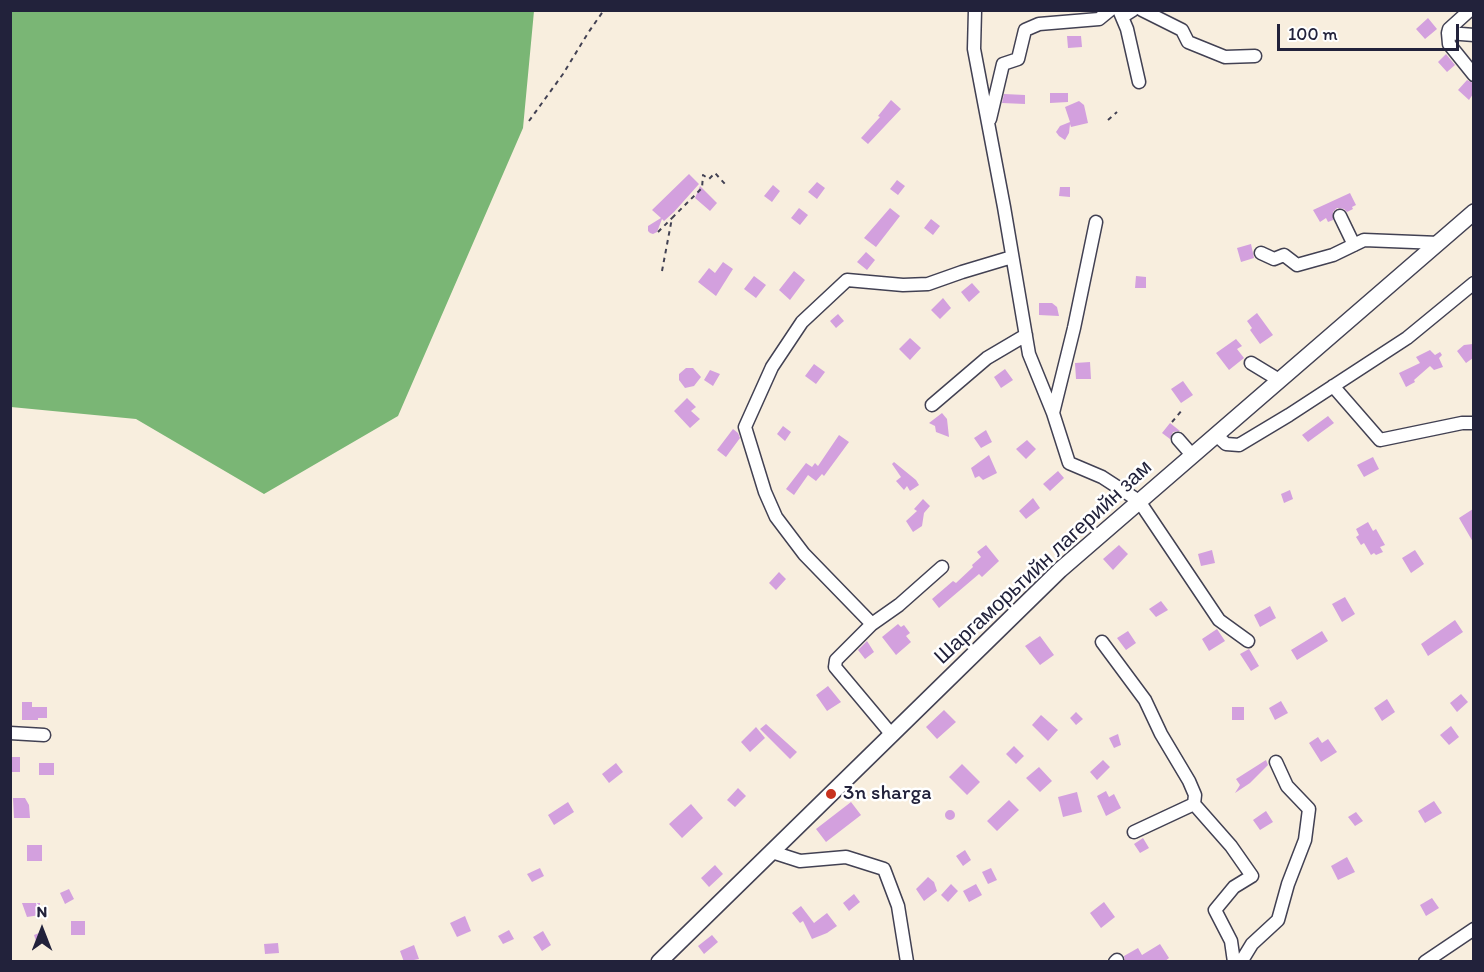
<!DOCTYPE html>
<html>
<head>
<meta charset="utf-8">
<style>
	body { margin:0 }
	#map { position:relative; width:1484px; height:972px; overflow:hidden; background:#f8eede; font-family:Itim,sans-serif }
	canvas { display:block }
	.frame { position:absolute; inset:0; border:12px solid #22223b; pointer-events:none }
	.north { position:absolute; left:12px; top:900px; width:60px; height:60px; -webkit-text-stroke:4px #fff; paint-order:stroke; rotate:0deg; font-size:16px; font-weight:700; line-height:24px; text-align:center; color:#22223b }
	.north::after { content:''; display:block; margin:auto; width:21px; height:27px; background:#22223b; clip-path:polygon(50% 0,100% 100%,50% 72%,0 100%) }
	.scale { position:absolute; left:1277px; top:24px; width:182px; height:27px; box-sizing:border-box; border:3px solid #22223b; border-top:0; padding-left:8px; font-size:18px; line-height:21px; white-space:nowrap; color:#22223b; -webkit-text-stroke:4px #fff; paint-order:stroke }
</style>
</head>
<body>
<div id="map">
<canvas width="1484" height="972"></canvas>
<div class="frame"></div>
<div class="north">N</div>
<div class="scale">100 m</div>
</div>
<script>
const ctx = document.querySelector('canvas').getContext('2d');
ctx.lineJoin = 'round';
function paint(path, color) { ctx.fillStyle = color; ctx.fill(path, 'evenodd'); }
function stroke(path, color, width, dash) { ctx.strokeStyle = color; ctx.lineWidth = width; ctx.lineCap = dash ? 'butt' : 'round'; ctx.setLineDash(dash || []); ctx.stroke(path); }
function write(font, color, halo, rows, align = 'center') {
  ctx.font = font + ' Itim,sans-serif'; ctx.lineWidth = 5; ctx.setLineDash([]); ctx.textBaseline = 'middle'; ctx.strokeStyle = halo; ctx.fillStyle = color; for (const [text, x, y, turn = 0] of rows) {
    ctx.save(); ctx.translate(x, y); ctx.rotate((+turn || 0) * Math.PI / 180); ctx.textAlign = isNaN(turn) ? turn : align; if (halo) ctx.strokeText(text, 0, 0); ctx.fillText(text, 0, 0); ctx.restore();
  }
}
paint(new Path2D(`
	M10,11H534L523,128L398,416L264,494L136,419L11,407Z`), '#7ab675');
paint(new Path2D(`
	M1428,18L1437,29L1425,39L1416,29Z
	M1067,36H1081L1082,47L1068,48Z
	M1446,54L1455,65L1447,72L1438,62Z
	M1467,80L1473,83V94L1469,100L1458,90Z
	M1050,93H1068V102L1050,103Z
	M1004,94L1025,95V104L1002,103Z
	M891,100L901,109L868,144L861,138L880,117L878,116Z
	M1079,101L1084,105L1088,123L1071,127L1070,124L1069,133L1065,140L1059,136L1056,132L1060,126L1070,122L1065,107Z
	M689,174L699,184L674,212L664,221L662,219L657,232L653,234L650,233L648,231V226L661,218L652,210Z
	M897,180L905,186L898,195L890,189Z
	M817,182L825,188L817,199L808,192Z
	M773,185L780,191L772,202L764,196Z
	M700,186L717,203L710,211L695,198Z
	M1060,187H1070V197L1059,196Z
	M1350,193L1356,205L1352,207L1353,209L1347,212L1344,209L1337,208L1333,212V220L1328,222L1326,218L1320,222L1313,210Z
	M799,208L808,215L800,225L791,218Z
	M890,208L900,216L876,247L864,238Z
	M931,219L940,226L933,235L924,228Z
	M1251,244L1254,258L1241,262L1237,248Z
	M866,252L875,260L867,270L857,262Z
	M723,262L733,269L716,296L698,282L709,268L715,273Z
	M794,271L805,280L790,300L779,290Z
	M754,276L766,285L756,298L744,289Z
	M1136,276L1146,277V288H1135Z
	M972,283L980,292L969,302L961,292Z
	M943,298L951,308L940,319L931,310Z
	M1039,303H1052L1057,307L1059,316L1039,315Z
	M1257,313L1273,335L1260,344L1250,330L1252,328L1247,321Z
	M838,314L844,321L836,328L830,321Z
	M910,338L921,348L910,360L899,349Z
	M1236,339L1242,346L1237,349L1244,358L1229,370L1216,353Z
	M1473,344V358L1466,363L1457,351L1464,345Z
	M1430,350L1435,355L1440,352L1442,355L1439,358L1443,367L1434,370L1430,366L1414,380L1415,382L1406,387L1399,373L1420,363L1416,357Z
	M1090,362L1091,379H1076L1075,363Z
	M814,364L825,372L816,384L805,376Z
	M686,368H693L701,377L694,386L685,388L679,380V374Z
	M1005,369L1013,380L1001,388L994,377Z
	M710,370L720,374L713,386L704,380Z
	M1183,381L1193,395L1181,403L1171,389Z
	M687,398L696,407L691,411L700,419L690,428L674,411Z
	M942,413L947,419L949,437L936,432L935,426L929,423Z
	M1328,416L1334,423L1308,442L1302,435Z
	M1170,423L1180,431L1173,432L1170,439L1162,433Z
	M783,426L791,432L785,441L777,434Z
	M733,429L738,433L740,438L726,457L717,450Z
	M986,430L992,442L981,448L974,438Z
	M839,435L849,442L824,476L822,474L816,481L808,475L794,495L786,489L806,463L812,467L815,463L818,466Z
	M1027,440L1036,449L1026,459L1016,449Z
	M989,455L997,473L983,480L979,476L975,478L971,468Z
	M1373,457L1379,469L1364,477L1357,465Z
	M894,462L916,480L919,485L910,491L907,486L904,490L896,481L901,477L892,464Z
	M1058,471L1064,478L1050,491L1043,484Z
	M1290,490L1293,499L1284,503L1281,494Z
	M1033,498L1040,508L1026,519L1019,511Z
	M923,499L930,506L924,513L922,526L913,532L906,521L917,511L914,509Z
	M1473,509V542L1459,518Z
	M1368,522L1373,531L1376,529L1385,545L1380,547L1383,552L1376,555L1374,553L1371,555L1364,543L1361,545L1356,537L1359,535L1356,529Z
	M986,545L999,561L982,577L979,574L939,608L932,599L953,581L956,583L973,567L972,565L981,557L977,552Z
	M1119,545L1128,554L1113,570L1103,559Z
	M1212,550L1215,563L1201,566L1198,554Z
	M1415,550L1424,564L1411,573L1402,558Z
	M779,572L786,579L776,590L769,583Z
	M1345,597L1355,614L1342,622L1332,604Z
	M1161,601L1168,610L1156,617L1149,609Z
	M1270,606L1276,618L1260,627L1254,615Z
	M1455,620L1463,632L1428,656L1421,644Z
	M898,624L901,627L904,625L910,633L906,636L911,642L896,655L882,637Z
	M1217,629L1225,641L1209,651L1202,639Z
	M1128,631L1136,643L1126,650L1117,638Z
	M1322,631L1328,641L1297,660L1291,650Z
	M1040,636L1054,655L1040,665L1025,646Z
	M867,641L874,652L865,659L858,650Z
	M1249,649L1259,666L1251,671L1240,654Z
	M828,686L841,702L827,711L816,695Z
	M1461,694L1468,702L1457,712L1450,703Z
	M1387,699L1395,712L1382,721L1374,708Z
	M1281,701L1288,713L1275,720L1269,708Z
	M22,702H32V707H47V718H38V720H22Z
	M1232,707H1244V720H1232Z
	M944,710L956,722L937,739L926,727Z
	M1076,712L1083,719L1076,725L1070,718Z
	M1041,715L1058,730L1048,741L1032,725Z
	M766,724L797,752L790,759L760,729Z
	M1451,726L1459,737L1449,745L1440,735Z
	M756,727L765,738L750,752L741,742Z
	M1118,734L1121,745L1114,748L1109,738Z
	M1318,737L1322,743L1328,739L1337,752L1321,762L1309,743Z
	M1014,746L1024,756L1016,764L1006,754Z
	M10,757H20V772H10Z
	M1103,760L1110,767L1097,780L1090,772Z
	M1266,760L1268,765L1250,783L1235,793L1240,785L1236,779Z
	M39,763H54V775H39Z
	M616,763L623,772L609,783L602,774Z
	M962,764L980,782L967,795L949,777Z
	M1039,767L1052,781L1040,792L1026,778Z
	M738,788L746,796L735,807L727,800Z
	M1106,791L1109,797L1114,794L1121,808L1106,816L1097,796Z
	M1077,792L1082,812L1063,817L1058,797Z
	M13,798H25L29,805L30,818H14Z
	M1009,800L1019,810L997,831L987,821Z
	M1434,801L1442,813L1425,823L1418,811Z
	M568,802L574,812L554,825L548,815Z
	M851,802L861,815L826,842L816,829Z
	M691,804L703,818L682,838L669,824Z
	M945 815a5 5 0 1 1 10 0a5 5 0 1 1-10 0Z
	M1266,811L1273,822L1260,830L1253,820Z
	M1356,812L1363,821L1355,826L1348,817Z
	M1143,838L1149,848L1140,853L1134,844Z
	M27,845H42V861H27Z
	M965,850L971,860L963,866L956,856Z
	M1347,857L1355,872L1338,880L1331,866Z
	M715,865L723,874L709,887L701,878Z
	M540,868L544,876L532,882L527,874Z
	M991,868L997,880L988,884L982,872Z
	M928,877L934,882L937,891L924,901L916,889Z
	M951,884L958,891L948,902L941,895Z
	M976,884L982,895L969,902L963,891Z
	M69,889L74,899L65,904L60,893Z
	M854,894L860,902L849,911L843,903Z
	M1432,898L1439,908L1426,916L1420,905Z
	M1104,902L1115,917L1101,928L1090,913Z
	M22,903H40V915L27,917Z
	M801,906L814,923L827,913L837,926L827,933L812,939L803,921L800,923L792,913Z
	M465,916L471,931L457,937L450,923Z
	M71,921H85V935H71Z
	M509,930L514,939L503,944L498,936Z
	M44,931L48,940L37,944L34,935Z
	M543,931L551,945L542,951L533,937Z
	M712,935L718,942L704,954L698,946Z
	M278,943L279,953L265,954L264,944Z
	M1160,944L1169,958L1164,962H1125L1124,956L1138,948L1142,955Z
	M414,945L419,959L404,962L400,951Z`), '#d3a0de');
const minor = new Path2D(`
	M975,10L974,49L1004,207L1029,354L1053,413L1069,463L1102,477L1139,501L1219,620L1248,641
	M1119,10L1127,29L1139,82
	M1142,10L1182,30L1188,42L1225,57L1255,56
	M1122,17L1133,10
	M1448,33L1449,29L1470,10
	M1474,35L1448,33L1449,44L1474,75
	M990,119L1003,64L1018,59L1025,30L1039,24L1099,19L1110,10
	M1340,216L1354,245
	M1261,253L1274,259L1284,255L1297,265L1333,255L1364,240L1439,243
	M1251,363L1279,380
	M1333,386L1380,440L1462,423H1474
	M932,405L987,358L1026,335
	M1053,413L1074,328L1096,222
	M1216,435L1226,444L1239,445L1289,415L1407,338L1474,283
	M1178,439L1192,455
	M872,624L804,554L776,517L765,492L745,427L772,367L802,322L847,280L903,285L928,284L962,272L1012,257
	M1102,642L1145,700L1161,734L1189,781L1195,795L1194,804L1231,846L1252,876L1234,887L1215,910L1231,941L1234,962
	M10,733L44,735
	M892,735L835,667L836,660L872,624L899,605L942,567
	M1134,832L1194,804
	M772,852L800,861L846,857L884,869L898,906L907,962
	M1115,962L1117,960
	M1241,962L1252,944L1278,920L1288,884L1305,840L1309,809L1287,786L1276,762
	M1425,962L1474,929`);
const tertiary = new Path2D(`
	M659,962L1060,570L1474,212`);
stroke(minor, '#424153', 15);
stroke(tertiary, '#424153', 18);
stroke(new Path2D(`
	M1108,120L1117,112
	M529,121L563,74L588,33L604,10
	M658,232L672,218
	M662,271L672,218L702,188L703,175L709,179L715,173L725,184
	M1172,422L1183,409`), '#424153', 2, [4.5, 4.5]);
stroke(minor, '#fff', 12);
stroke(tertiary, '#fff', 15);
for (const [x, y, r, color] of [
	[831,794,6,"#c8321e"]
]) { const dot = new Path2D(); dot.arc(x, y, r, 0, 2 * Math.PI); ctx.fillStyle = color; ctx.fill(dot); stroke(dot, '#fff', 2); }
write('21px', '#22223b', '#fff', [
	["Шаргаморьтийн лагерийн зам",1044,563,-43]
]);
write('21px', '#22223b', '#fff', [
	["3n sharga",843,794]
], 'left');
</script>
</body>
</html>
